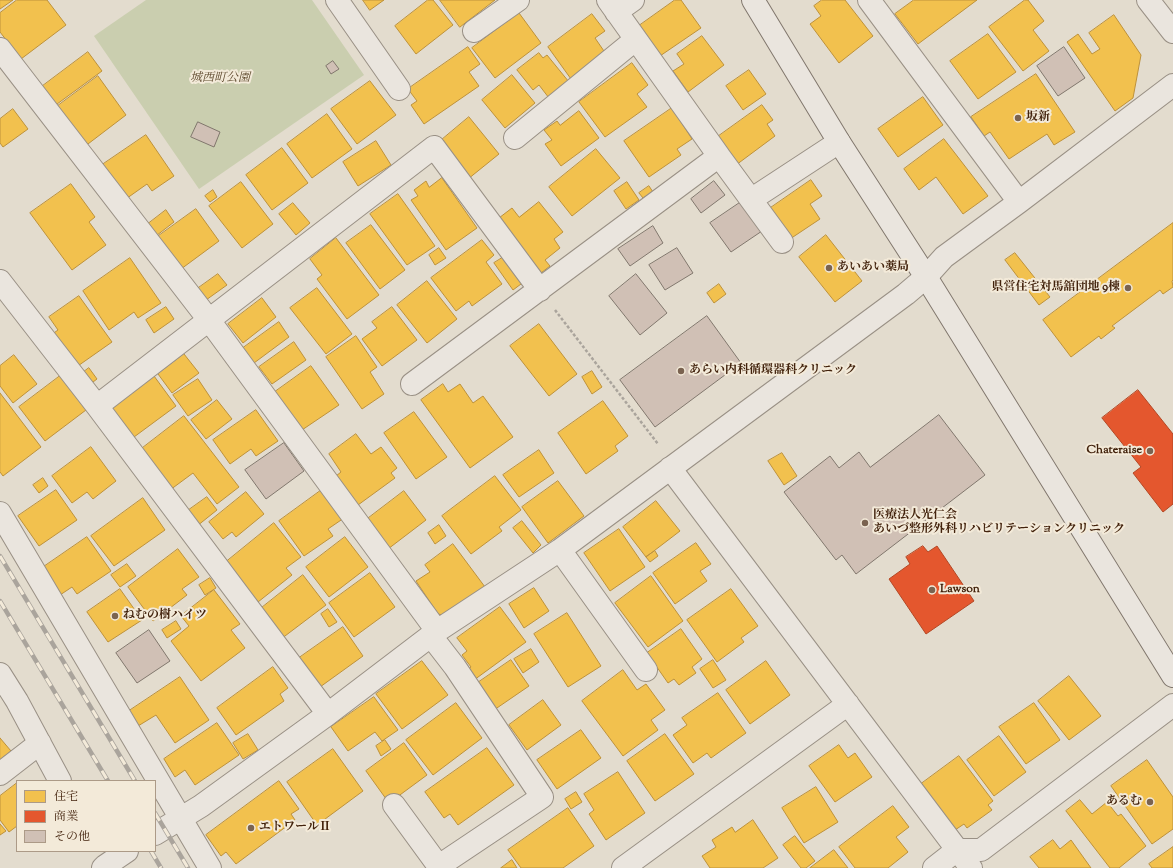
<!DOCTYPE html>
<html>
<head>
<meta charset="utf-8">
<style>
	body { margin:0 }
	#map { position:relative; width:1173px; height:868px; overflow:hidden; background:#e3dcce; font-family:"Sorts Mill Goudy","Noto Serif JP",serif }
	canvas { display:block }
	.legend { position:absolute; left:16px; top:780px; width:140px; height:72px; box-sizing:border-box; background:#f3ead9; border:1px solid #ac9a87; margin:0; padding:5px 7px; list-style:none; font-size:12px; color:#42220c }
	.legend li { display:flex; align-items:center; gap:8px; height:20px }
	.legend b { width:20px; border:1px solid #ac9a87 }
</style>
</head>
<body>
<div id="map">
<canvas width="1173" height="868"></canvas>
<ul class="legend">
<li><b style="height:11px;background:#f2c14e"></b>住宅</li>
<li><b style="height:11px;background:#e4572e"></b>商業</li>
<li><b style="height:11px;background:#d0c0b5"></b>その他</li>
</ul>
</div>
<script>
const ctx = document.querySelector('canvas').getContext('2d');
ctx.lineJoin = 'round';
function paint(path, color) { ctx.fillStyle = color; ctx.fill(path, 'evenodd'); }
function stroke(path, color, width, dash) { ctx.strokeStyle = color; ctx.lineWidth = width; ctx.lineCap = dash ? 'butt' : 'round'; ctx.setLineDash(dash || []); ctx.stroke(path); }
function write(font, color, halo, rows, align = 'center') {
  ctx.font = font + ' "Sorts Mill Goudy","Noto Serif JP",serif'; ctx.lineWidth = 4; ctx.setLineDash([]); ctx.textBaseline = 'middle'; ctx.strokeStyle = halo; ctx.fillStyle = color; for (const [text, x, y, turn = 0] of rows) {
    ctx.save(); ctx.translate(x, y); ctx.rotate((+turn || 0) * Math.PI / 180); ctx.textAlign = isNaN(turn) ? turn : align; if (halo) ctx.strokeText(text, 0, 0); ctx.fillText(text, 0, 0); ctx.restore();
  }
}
paint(new Path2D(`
	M146,0H312L364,75L199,189L94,36Z`), '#caceaf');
const homes = new Path2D(`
	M0,0H13L0,9Z
	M17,0H47L66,25L21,59L0,32V13Z
	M363,0H384L370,10Z
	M428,0H433L453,25L416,54L395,26Z
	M440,0H495L460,27Z
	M675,0H681L701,28L657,58L636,28Z
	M822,0H845L873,36L839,63L810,24L821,16L814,6Z
	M914,0H977L918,44L895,14Z
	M1025,0H1028L1044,21L1033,30L1049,51L1023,71L989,27Z
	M519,13L541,43L495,78L472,48Z
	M592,14L605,31L595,38L606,54L571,79L548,47Z
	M1114,15L1141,55L1133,98L1115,111L1067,42L1078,34L1092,54L1100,49L1089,33Z
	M988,34L1016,72L978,99L950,61Z
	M702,36L724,65L688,92L673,71L684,64L677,54Z
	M468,47L480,64L469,72L479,86L424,124L411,105L417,101L408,89Z
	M88,52L102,71L53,107L40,88Z
	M539,53L543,58L547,55L569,82L549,98L539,85L533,90L517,70Z
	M632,63L648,85L637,94L647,107L605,137L579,102Z
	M749,70L766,94L743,110L726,86Z
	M1036,74L1075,132L1054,145L1047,134L1009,159L990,132L984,136L971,117Z
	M512,75L535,103L505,128L482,100Z
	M98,76L126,115L84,147L55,108Z
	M370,81L396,115L357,144L331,109Z
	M923,97L943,125L898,157L878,129Z
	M762,105L773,120L767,124L775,136L736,165L716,138Z
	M672,108L692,139L677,149L681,155L649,177L624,141Z
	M13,109L28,129L3,147L0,143V119Z
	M579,111L599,138L561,166L545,144L552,140L544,130L557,121L560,125Z
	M327,114L352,149L312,178L287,144Z
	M469,117L499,154L468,179L438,143Z
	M146,135L174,176L152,191L147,184L123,201L99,167Z
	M944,139L988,196L963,214L936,177L919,190L904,169Z
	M376,141L391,165L358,186L343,162Z
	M282,148L308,183L272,210L246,175Z
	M596,149L620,178L572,216L549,187Z
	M442,178L477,228L446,250L411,200L418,196L414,190L426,181L429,187Z
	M811,180L822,196L810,204L820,219L790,239L769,209Z
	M241,182L273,224L242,248L209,206Z
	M627,182L639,200L626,209L614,191Z
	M71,184L95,217L89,222L106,245L72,270L30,213Z
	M649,186L653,192L643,198L639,193Z
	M213,190L217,197L210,202L205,196Z
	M398,194L435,246L407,265L370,214Z
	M539,202L563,232L554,239L560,248L545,260L550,266L537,276L495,221L512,208L519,217Z
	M293,203L310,223L296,235L279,214Z
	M196,209L219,241L177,272L153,240Z
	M166,210L174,222L152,239L144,227Z
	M1173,223V280L1172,281L1173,287L1163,294L1160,290L1112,326L1115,328L1101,339L1099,336L1071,357L1043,320Z
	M371,225L405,270L380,289L346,243Z
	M826,235L862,281L835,302L799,257Z
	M336,238L379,295L347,319L317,279L322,275L310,259Z
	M482,240L494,255L486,262L502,284L472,306L469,301L456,311L431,278Z
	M439,248L446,258L435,265L429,255Z
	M1015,253L1050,297L1039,305L1005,260Z
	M507,255L525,281L513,290L494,263Z
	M130,258L161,303L138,318L134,312L109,330L83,291Z
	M218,274L227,285L206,300L197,289Z
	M427,281L457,319L427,343L397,305Z
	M719,284L726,294L714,303L707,293Z
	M317,288L352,334L326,354L290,308Z
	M79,296L112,342L75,368L51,335L58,330L49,317Z
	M262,298L276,317L243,343L228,324Z
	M166,307L174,319L154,333L146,320Z
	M392,307L417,340L382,366L362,339L377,328L372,322Z
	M279,322L289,337L254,363L243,348Z
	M539,324L577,374L549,396L510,346Z
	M356,336L377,367L370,372L384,394L362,409L326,357Z
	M294,342L306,360L272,384L259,367Z
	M184,354L199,373L172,393L158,374Z
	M14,355L37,384L13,403L0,386V366Z
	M311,366L339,405L299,432L272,394Z
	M89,368L97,379L89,385L81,374Z
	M592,371L602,387L592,394L582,377Z
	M60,376L86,410L45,441L19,407Z
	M154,376L176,406L134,437L125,425L122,428L109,409Z
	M198,379L212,400L188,416L173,395Z
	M443,384L448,392L460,384L473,403L483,396L513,437L470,468L421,400Z
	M0,393L41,447L3,476L0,472Z
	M217,400L232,419L206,439L191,420Z
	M603,401L628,436L615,446L618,451L586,474L558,433Z
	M256,410L278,441L256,456L251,449L230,464L213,440Z
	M414,412L447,457L416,479L384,433Z
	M184,416L239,487L217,504L193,473L170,490L140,450Z
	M356,434L371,454L381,447L397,468L391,473L395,478L358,505L336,476L341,472L329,454Z
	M91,447L116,481L93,499L87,492L72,503L52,476Z
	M539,450L554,473L519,497L503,475Z
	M782,453L797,476L784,485L768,461Z
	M495,476L521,510L499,527L502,531L471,554L442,516Z
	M43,478L48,486L39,493L33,485Z
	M558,481L584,516L548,543L522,507Z
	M323,489L344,518L328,529L333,536L304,556L279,521Z
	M56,490L77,520L39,546L18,516Z
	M404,491L426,520L388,549L366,520Z
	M246,492L264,514L236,537L232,532L223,539L209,522Z
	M207,497L217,510L197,526L186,512Z
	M143,498L165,530L114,566L91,536Z
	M656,501L680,531L646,557L623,527Z
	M522,521L541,545L533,553L513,528Z
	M274,523L301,557L286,568L292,575L258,602L226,562Z
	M439,525L446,536L435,544L428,533Z
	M619,529L645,567L610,591L584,553Z
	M87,537L111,571L77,594L72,587L60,595L42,568Z
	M345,537L368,567L329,597L306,567Z
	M696,543L711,564L700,571L707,581L675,604L653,573Z
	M453,544L485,587L447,616L438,614L416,581L430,572L425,565Z
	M178,549L199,577L182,589L187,595L153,621L128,587Z
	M655,551L658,556L650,562L646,557Z
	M127,564L136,576L120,587L111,575Z
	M370,573L395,607L354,637L329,603Z
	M303,575L326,605L281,639L259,610Z
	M651,576L683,621L648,647L615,603Z
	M210,578L216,588L205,595L199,585Z
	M534,588L549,611L524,628L509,604Z
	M120,589L142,620L108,642L87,612Z
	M731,589L758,626L741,638L744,642L717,662L687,620Z
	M214,590L240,624L231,630L245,648L201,681L171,641L189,626L181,616Z
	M500,607L526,642L474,680L467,670L471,667L462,655L467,651L457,638Z
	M328,609L337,622L329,627L321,614Z
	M567,613L601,666L568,687L534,634Z
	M176,621L181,629L167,638L162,630Z
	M343,627L363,656L320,687L299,658Z
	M681,629L702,659L692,667L696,673L679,685L674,679L668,683L647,653Z
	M531,649L539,662L523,673L514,659Z
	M511,660L529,686L494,710L476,684Z
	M713,660L726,680L713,688L700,669Z
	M422,661L448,695L402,729L376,694Z
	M766,661L790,695L750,724L726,690Z
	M273,667L288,688L280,694L284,701L236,735L217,708Z
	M623,670L637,690L646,684L665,710L651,720L658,730L623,756L582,701Z
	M1069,676L1101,716L1069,740L1038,701Z
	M180,677L209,720L175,743L156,715L138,726L129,711Z
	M718,693L746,733L711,758L707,753L693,763L673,735L687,725L682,718Z
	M374,697L398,730L382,741L375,732L348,751L331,727Z
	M543,700L561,725L527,750L509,725Z
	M456,703L482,738L433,775L406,740Z
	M1034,703L1060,740L1026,764L999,727Z
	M217,723L239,755L195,785L185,770L175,777L164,759Z
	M581,730L601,758L557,789L537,760Z
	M248,734L258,750L243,759L233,743Z
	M665,734L694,774L655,801L627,761Z
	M999,736L1026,772L994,796L967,760Z
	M0,738L11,751L0,760Z
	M385,740L391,749L381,756L376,746Z
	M404,743L427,775L389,803L366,771Z
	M839,745L848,758L855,753L872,777L835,802L809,766Z
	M487,748L514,785L458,825L450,814L444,818L425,792Z
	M333,749L363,791L317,825L287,782Z
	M959,756L993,801L988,805L992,810L967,828L964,824L955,830L921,784Z
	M1147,760L1173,797V829L1152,844L1111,786Z
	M618,772L645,813L606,840L589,814L594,810L584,794Z
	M279,781L299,809L291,814L295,820L236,864L226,852L221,856L206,835Z
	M17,783V826L9,832L0,820V796Z
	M816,787L838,822L804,843L782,808Z
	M576,792L582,802L571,809L565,799Z
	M1080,800L1092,814L1107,802L1118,816L1121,814L1146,846L1119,868H1110L1066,811Z
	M893,806L909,827L896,837L908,852L888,868H855L839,847Z
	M568,808L594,846L563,868H521L508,850Z
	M753,820L778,858L763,868H710L702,856L716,847L712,840L732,827L735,832Z
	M0,824L6,831L0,835Z
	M795,836L815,861L806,868H801L783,845Z
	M1053,840L1060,849L1071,840L1091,868H1039L1030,857Z
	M1173,847V868H1152L1149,864Z
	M834,850L848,868H810Z
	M512,860L517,868H501Z`);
paint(homes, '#f2c14e');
stroke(homes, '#bd913a', 1);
const shops = new Path2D(`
	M1138,390L1173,434V504L1163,512L1133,473L1141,467L1102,418Z
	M923,546L928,552L937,546L974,601L926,634L889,579L910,564L906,557Z`);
paint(shops, '#e4572e');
stroke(shops, '#b34724', 1);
const building = new Path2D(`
	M1064,47L1085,78L1058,96L1037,66Z
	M333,61L339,69L331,74L326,66Z
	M198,122L220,132L214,147L191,137Z
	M714,181L725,195L701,213L691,199Z
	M741,202L762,231L731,252L710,223Z
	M653,226L663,243L630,266L618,249Z
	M677,248L693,273L665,290L649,265Z
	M636,274L667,313L640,335L609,296Z
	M707,316L741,363L655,427L620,380Z
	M939,415L985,475L856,574L842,555L836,560L784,492L830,456L839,468L859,452L870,467Z
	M284,443L304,471L266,499L245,470Z
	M149,630L170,661L137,683L116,653Z`);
paint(building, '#d0c0b5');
stroke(building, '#81776d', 1);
const street = new Path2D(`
	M337,0L399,89
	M869,0L1019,202
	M1148,0L1173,32
	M616,12L633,0
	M474,31L518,0
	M0,49L209,320L437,631
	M515,138L635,40
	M719,156L782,242
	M752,199L839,142
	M0,281L97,406L328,714
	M412,384L719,156L608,0
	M97,406L434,147L540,290
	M670,468L971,868
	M0,513L210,868
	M560,550L646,670
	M431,636L455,667L542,797L439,866
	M0,674L17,701L60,781
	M0,774L40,743
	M394,805L440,868
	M155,834L201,806L328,714L437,631L560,550L906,294L926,277L944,257L1019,202L1173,85
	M103,868L105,866L127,851
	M623,868L848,704
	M934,868L957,850H981L1173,705`);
const secondary = new Path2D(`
	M753,0L839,142L926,277L1173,676`);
stroke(street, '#999085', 24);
stroke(secondary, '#81776d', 24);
stroke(new Path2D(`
	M555,310L658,444`), '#aaa49c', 2.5, [3, 2]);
stroke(street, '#eae5de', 22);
stroke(secondary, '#eae5de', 22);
const rail = new Path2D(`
	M0,556L135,781
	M0,601L108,781
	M155,813L188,868
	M151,851L161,868`);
stroke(rail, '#aaa49c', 4.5);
stroke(rail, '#f3ead9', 3, [9]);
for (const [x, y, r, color] of [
	[1018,118,4,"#7a6350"],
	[829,268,4,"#7a6350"],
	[1128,288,4,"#7a6350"],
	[681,371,4,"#7a6350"],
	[1150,451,4,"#7a6350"],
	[865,523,4,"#7a6350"],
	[932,590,4,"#7a6350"],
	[115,616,4,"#7a6350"],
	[1150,802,4,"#7a6350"],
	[251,828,4,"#7a6350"]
]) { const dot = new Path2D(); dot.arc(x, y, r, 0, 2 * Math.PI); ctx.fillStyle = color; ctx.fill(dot); stroke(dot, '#f3ead9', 1.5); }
write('italic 12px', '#5f4a2e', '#f3ead9', [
	["城西町公園",220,79]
]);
write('bold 12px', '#42220c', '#f3ead9', [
	["坂新",1026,118],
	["あいあい薬局",837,268],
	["県営住宅対馬舘団地 9棟",1120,288,"right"],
	["あらい内科循環器科クリニック",689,371],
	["Chateraise",1142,451,"right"],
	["医療法人光仁会",873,516],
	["あいづ整形外科リハビリテーションクリニック",873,530],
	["Lawson",940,590],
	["ねむの樹ハイツ",123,616],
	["あるむ",1142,802,"right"],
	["エトワールⅡ",259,828]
], 'left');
</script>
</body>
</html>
